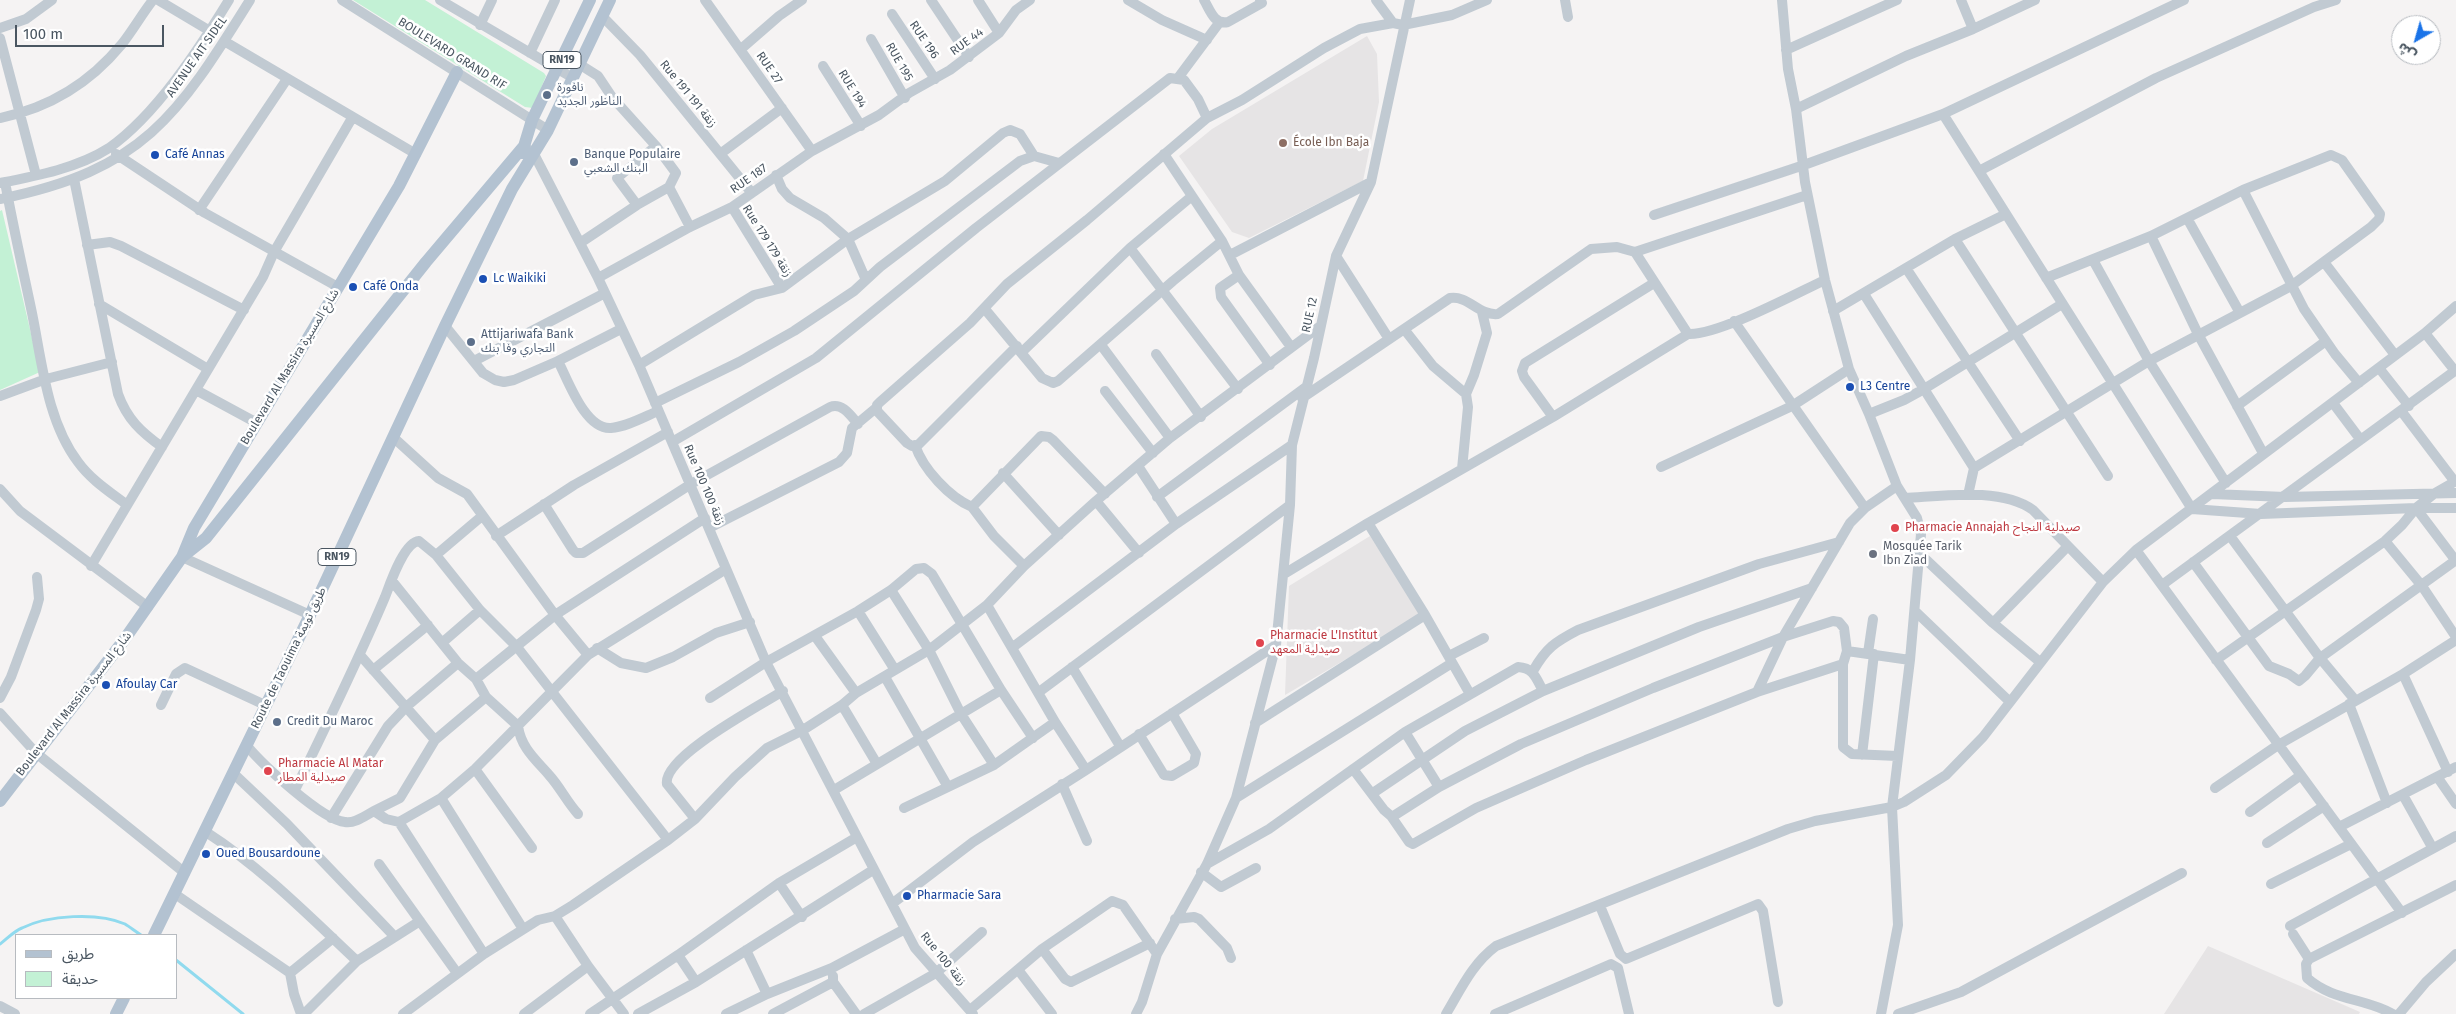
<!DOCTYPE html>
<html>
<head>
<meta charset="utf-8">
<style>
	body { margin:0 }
	#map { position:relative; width:2456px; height:1014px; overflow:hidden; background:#f5f3f3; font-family:"Fira Sans","Noto Sans Arabic",sans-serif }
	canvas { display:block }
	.legend { position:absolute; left:15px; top:934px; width:162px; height:65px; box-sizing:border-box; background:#fff; border:1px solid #b7bbc0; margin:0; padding:6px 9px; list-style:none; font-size:15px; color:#4a5661 }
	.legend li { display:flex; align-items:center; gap:10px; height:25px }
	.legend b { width:25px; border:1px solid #b7bbc0 }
	.north { position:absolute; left:2391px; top:15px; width:50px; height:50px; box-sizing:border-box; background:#fff; border:1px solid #b7bbc0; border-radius:50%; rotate:218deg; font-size:14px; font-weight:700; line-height:20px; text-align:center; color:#4a5661 }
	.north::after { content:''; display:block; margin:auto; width:18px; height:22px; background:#1a73e8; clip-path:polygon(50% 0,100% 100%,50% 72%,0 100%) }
	.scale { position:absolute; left:15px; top:25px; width:149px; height:22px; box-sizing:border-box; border:2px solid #4a5661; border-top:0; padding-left:6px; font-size:15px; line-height:18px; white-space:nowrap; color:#4a5661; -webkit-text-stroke:4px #fff; paint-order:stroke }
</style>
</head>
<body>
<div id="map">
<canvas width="2456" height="1014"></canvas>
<ul class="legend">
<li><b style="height:6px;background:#b3c2d1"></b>طريق</li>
<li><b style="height:14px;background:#c3f1d5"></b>حديقة</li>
</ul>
<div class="north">ش</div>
<div class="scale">100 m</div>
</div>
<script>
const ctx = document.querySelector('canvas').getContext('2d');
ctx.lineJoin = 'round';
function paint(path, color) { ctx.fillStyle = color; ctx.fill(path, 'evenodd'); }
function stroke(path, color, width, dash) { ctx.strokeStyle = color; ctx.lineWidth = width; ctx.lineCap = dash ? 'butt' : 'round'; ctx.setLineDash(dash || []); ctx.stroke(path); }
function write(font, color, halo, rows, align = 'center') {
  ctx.font = font + ' "Fira Sans","Noto Sans Arabic",sans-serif'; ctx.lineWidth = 5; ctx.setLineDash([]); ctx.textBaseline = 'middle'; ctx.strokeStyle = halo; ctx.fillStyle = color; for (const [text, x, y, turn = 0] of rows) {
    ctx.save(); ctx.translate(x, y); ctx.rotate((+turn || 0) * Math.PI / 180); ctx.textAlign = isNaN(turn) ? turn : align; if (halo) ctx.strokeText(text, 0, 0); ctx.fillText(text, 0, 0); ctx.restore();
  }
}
paint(new Path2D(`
	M1367,36L1377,54L1379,102L1363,181L1249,238L1232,232L1179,156L1212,129Z
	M1370,536L1423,614L1285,695L1289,586Z
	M2208,946L2360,1012L2359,1014H2164Z`), '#e6e4e5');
paint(new Path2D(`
	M353,0H425L544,73L546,76L533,108L525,107Z
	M2,210L40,372L0,390V211Z`), '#c3f1d5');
stroke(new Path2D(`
	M0,944C7,939 14,931 22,928C48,915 98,912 125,924C130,927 136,932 141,935
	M176,960L243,1014`), '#90daee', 3);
stroke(new Path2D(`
	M158,0L210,31
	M342,0L548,130
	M440,0L573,78
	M705,0L812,151
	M931,0L969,57
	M978,0L999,33
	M1128,0L1162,20L1207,40
	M1204,0C1210,10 1214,25 1228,22L1262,3L1260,0
	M1376,0L1393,23
	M1565,0L1568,17
	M1782,0L1788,69L1796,109L1805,182L1825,280L1849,369L1869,414L1897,486L1917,518L1921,534L1910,660L1892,807L1898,925L1881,1014
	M1961,0L1973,29
	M892,14L935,79
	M602,16L640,55L751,192
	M480,25L492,0
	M0,28L26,19L52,0
	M0,38L36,175
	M871,39L905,98
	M224,41L416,154
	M741,49L779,16L802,0
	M1786,50L1897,0
	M530,53L555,0
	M579,64L598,76L612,97L656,146L676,173L669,187L637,205L580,243
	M823,66L861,126
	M1178,78L1219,23
	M1796,109L1906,56L1973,29L2035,0
	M1943,114L2192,509L2261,514L2416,508H2456
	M0,118C49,108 90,83 122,44C133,30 142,14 153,0
	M529,150L534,154L598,278L639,365L766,662L915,948L973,1014
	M116,154L205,213L338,287
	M720,154L782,108
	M1164,154L1222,241L1239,275L1291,347
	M1979,171L2156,78L2314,7L2336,0
	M776,175L782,189L790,198L824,218L848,239L866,280
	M74,179L118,394C127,419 141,432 162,447
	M5,182C13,226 23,270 32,313C42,362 47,421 78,462C91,480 110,492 127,505
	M0,183C36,176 78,168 109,148C156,115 199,49 229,0
	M669,187L690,227
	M2243,190L2304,309L2335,354L2359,383
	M0,199C143,170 177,117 250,0
	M637,205L617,178L656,146
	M732,207L782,288
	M199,210L287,79
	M1654,215L1804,165L1943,114L2184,0
	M2187,218L2240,313
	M2151,236L2198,334L2263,453
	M1955,239L2108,476
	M87,245L110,242L121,246L244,310
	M1130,248L1238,389
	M1635,252L1688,334
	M1230,255L1371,182
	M1336,256L1389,339
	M2093,260L2149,361L2226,483
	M2324,262L2395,355
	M1906,268L2020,441
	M1239,275L1220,288L1221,297L1270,365
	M598,278L690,227L732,207L812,151L879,115L909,93L950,70L999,33L1016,10L1030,0
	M1864,294L1974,468L1968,495
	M99,304L208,369
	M984,308L1042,378L1053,383L1058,381L1173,281L1222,241
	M1833,311L1955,239L2006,214
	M1734,321L1865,508
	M445,326L483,373L495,380L504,382L514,380L558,361L621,329
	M1404,329L1433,366L1466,394L1468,407L1462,469
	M2425,333L2455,371
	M1101,345L1170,438
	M1017,346L918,445L912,446L907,443L877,411V405L880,402L970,323L1007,284L1087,220L1207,118L1242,100L1324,48L1360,29L1393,23L1403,25L1452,15L1487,0
	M1022,352L1130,248L1192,196
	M1156,354L1201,417
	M474,361L605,293
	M558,361C568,380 585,430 611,428C626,427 644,417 658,411
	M639,365L754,295L782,288L848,239L945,181L1003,133L1010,130L1020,134L1034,156
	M2379,368L2409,406
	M196,390L257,423
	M1105,391L1153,453
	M1466,394L1474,375L1487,333L1482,312
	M0,396L46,379L112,362
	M1302,398L1450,298C1468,295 1479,316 1498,314L1591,249L1617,247L1635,252L1807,195
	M655,403L739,362L794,331L854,291L880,267L1020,161L1034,156L1059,163
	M2333,403L2360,439
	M2237,406L2326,341
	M2402,412L2455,482
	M1869,414L1904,400L1924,389L2062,304
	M1553,417L1524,377L1522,371L1525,363L1654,283
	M394,438L438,478L467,494L555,615L588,655
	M672,442L816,358L976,228L1170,78L1184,80L1198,99L1207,118
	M915,445C923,469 949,497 972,507L1041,436L1049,437L1053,440L1105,494
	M1138,466L1176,524
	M1661,467L1792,406L1849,369
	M1974,468L2149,361L2291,286L2371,227L2379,219L2380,214L2342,160L2331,155L2243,190L2151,236L2046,278
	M1003,473L1059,535
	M0,489L20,511L148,607
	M2212,494L2285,497L2456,493
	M1157,497L1306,387
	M1905,498C1943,496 2001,487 2033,510L2103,582
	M1096,501L1139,553
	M544,504L573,550L576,553H583L691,484L830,407C842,402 851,416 858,424
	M972,507L994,536L1024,566
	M2416,508L2456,561
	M1368,523L1425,615L1470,694
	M709,528L839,462L847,453L852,428L876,408
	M496,536L574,485L668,432
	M2230,536L2320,658L2355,700
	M2385,541L2422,586L2456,637
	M2136,550L2402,913
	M436,555L482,516
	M1921,555L1993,623L2040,662
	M182,557L310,615
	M2193,562L2269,666L2289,674L2299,681L2305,676L2320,658L2456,560
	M91,566L263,277L274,252L352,118
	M1284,574L1368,523L1553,417L1688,334C1717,336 1795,294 1825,280
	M392,581L458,663L476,679L486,697L518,726C521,748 536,760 549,775C560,787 567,802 578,814
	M2162,585L2456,370
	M891,590L929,650L961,714L994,765
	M987,605L1055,722L1086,770
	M858,611L895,670
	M1915,611L2010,702
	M1993,623L2067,547
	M815,636L856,693
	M443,642L480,610
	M1013,647L1176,524L1292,445
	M597,648L621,663L646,668L673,657L716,633L750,622
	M1847,651L1910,660
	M1868,653L1873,619
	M360,655L435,740
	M1449,656L1484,638
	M2216,660L2385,541L2402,525L2416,508L2435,493L2456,481
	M1072,667L1120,746
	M373,670L428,625
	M1533,671C1546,648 1555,642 1578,630L1759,564L1839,542
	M2403,674L2448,772
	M885,677L948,787
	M476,679L555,615L705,518
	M1039,692L1290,505
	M1757,692L1783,637L1833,621L1839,622L1844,628L1847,651L1843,664V747L1852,754L1897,756
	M0,698L11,677L36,610L39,599L37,577
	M710,698L766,662L858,611L891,590L916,569L924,568L932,574L1001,690L1033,738
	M2349,704L2387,803
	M161,705L176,674L185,668L265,705
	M842,705L877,764
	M0,713L36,753L185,873
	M1255,723L1425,615
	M1405,732L1439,787
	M1139,734L1164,775L1172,776L1194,763L1196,754L1172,713
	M247,746C263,765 322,820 345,822C355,824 366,815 374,811L386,819L399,822L441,798L475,769L588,655L726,569
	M1862,755L1874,654
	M475,769L532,848
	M1353,769L1384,810L1391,816L1395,815L1439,787L1521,744L1653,688L1783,637L1850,523L1865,508L1897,486
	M234,774L287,824L395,937
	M2438,778L2456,804
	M1062,784L1087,841
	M2215,788L2278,745L2403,674L2456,640
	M295,790C326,726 357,663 385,597C390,584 404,542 419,541L436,555L480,610L517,647L668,840
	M834,790L1001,690
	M1373,793L1465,731L1543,691L1699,627L1812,588
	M2403,795L2432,847
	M441,798L523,929
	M1236,798L1452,663
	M904,808L994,765L1055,722
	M374,811L400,798L435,740L486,697
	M2250,812L2301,775
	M1391,816L1409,842L1413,844L1476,808L1586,760L1757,692L1843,664
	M331,818L388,726L406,707L458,663
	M695,819L667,784C662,757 761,705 783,691
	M399,822L484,954
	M2339,827L2456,767
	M206,832C262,868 309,916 357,961
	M2267,843L2324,806
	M379,864L457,973
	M1207,864L1269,829L1405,732L1518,667C1534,668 1536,678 1543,691
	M1201,872L1221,887L1256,868
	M779,883L802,917
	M2271,884L2351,844
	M175,894L290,973L294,994L301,1014
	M893,903L973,842L1086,770L1276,645
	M1600,906L1620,954L1626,959L1758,904L1763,911L1778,1002
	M555,916L588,966L624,1014
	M1175,919L1194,917L1199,919L1227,948L1231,958
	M2290,926L2456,836
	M2293,934L2309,959
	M1042,949L1065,979L1071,982L1150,943
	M746,950L767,994
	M678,955L696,982
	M1019,971L1052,1014
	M290,973L333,938
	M833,976V982L856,1014
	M0,1006L15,1014
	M970,1010L1042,949L1112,901L1123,905L1157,954
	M304,1014L357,961L420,921
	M403,1014L484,954L538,920L555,916L573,905L668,840L695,819L735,777L767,748L803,730L842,705L856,693L929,650L987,605L1024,566L1096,501L1170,438L1319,327
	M524,1014L588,966
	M590,1014L678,955L779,883L857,837
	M638,1014L696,982L873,870
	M726,1014L767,994L832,968L905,929
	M773,1014L833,982
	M864,1014L936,973L982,932
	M1136,1014L1142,1002L1157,954L1207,864L1236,798L1276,645L1290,505L1292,445L1314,358L1336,256L1371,182L1410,0
	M1446,1014C1461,989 1472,964 1496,946L1788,829L1815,821L1892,807L1904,802L1946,775L1983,737L2103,582L2136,550L2425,333L2456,306
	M1495,1014L1611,964L1618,968L1629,1014
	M1898,1014L1961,992L2182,873
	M2393,1014C2365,998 2333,1001 2307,978L2306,964L2309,959L2456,885
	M2399,1014L2426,982L2456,954`), '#c1cad2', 10);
stroke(new Path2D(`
	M522,153L532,120L590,0
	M182,557L194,528L399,186L457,72
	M0,801L124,640L182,557L206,538L426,262L524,146
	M154,935L310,615L445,326L512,189L548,130L610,0
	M116,1014L124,998`), '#b3c2d1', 12);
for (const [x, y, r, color] of [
	[547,95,5,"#5c6f8a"],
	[1283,143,5,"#8d6e63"],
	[155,155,5,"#1a4fb4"],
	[574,162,5,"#5c6f8a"],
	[483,279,5,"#1a4fb4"],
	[353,287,5,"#1a4fb4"],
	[471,342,5,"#5c6f8a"],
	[1850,387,5,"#1a4fb4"],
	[1895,528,5,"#e0444e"],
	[1873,554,5,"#6b7280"],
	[1260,643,5,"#e0444e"],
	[106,685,5,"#1a4fb4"],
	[277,722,5,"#5c6f8a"],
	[268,771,5,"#e0444e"],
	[206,854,5,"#1a4fb4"],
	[907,896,5,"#1a4fb4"]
]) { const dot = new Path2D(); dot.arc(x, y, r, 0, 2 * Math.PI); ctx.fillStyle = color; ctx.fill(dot); stroke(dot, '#fff', 2); }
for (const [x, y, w] of [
	[562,60,38],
	[337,557,38]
]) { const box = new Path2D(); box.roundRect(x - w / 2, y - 8.5, w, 17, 4); ctx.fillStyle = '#fff'; ctx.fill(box); stroke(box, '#4a5661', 1); }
write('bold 11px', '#4a5661', null, [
	["RN19",562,60],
	["RN19",337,557]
]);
write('12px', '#4a5661', '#fff', [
	["RUE 196",924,40,56],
	["RUE 44",967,42,-36],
	["BOULEVARD GRAND RIF",452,54,32],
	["AVENUE AIT SIDEL",197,57,-55],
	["RUE 195",899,62,60],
	["RUE 27",769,68,55],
	["RUE 194",852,89,58],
	["Rue 191 زنقة 191",688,94,51],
	["RUE 187",749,179,-35],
	["Rue 179 زنقة 179",767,241,58],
	["RUE 12",1310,315,-78],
	["Boulevard Al Massira شارع المسيرة",290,367,-59],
	["Rue 100 زنقة 100",704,485,67],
	["Route de Taouima طريق تويمة",289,658,-64],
	["Boulevard Al Massira شارع المسيرة",74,704,-52],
	["Rue 100 زنقة",943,959,51]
]);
write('12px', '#4e5e75', '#fff', [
	["نافورة",557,88],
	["الناظور الجديد",557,102],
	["Banque Populaire",584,155],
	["البنك الشعبي",584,169],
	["Attijariwafa Bank",481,335],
	["التجاري وفا بنك",481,349],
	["Credit Du Maroc",287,722]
], 'left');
write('12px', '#785e54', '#fff', [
	["École Ibn Baja",1293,143]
], 'left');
write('12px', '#164399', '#fff', [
	["Café Annas",165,155],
	["Lc Waikiki",493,279],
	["Café Onda",363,287],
	["L3 Centre",1860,387],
	["Afoulay Car",116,685],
	["Oued Bousardoune",216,854],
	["Pharmacie Sara",917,896]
], 'left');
write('12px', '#be3a42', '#fff', [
	["Pharmacie Annajah صيدلية النجاح",1905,528],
	["Pharmacie L'Institut",1270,636],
	["صيدلية المعهد",1270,650],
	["Pharmacie Al Matar",278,764],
	["صيدلية المطار",278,778]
], 'left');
write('12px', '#5b616d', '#fff', [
	["Mosquée Tarik",1883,547],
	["Ibn Ziad",1883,561]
], 'left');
</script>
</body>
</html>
